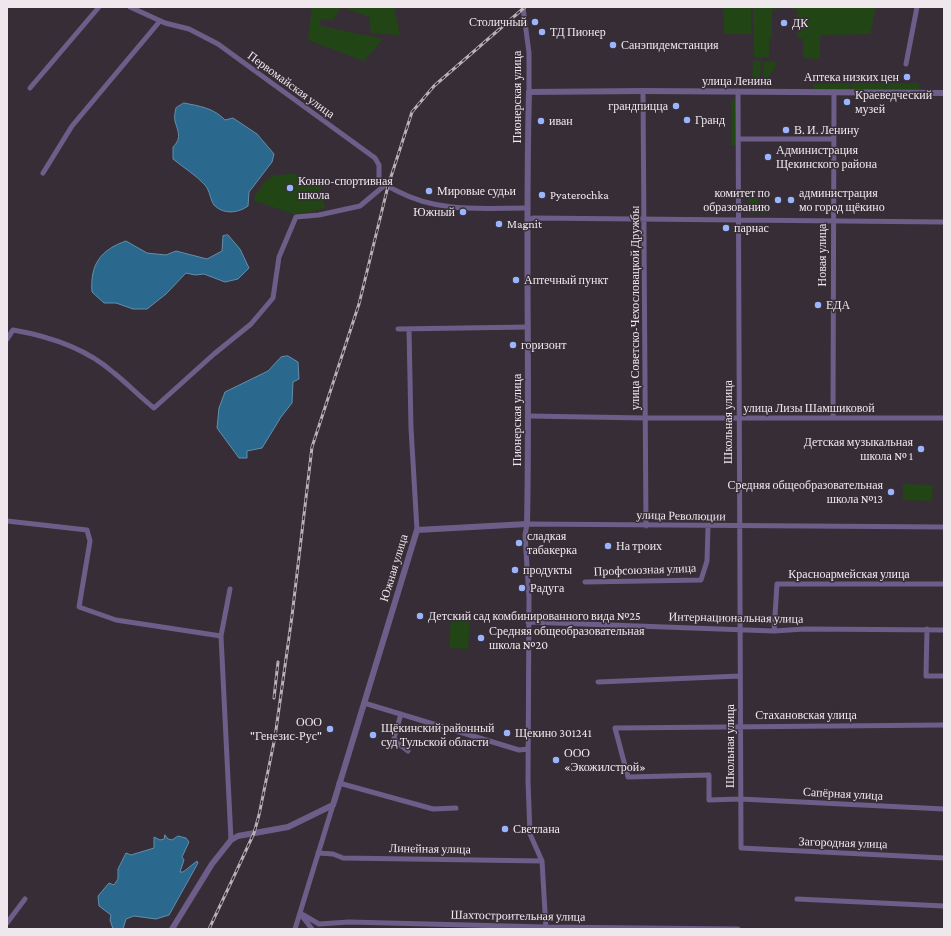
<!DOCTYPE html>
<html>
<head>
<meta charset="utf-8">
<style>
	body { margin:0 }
	#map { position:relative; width:951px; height:936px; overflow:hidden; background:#372d36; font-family:"Crimson Pro",serif }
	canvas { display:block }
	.frame { position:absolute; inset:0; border:8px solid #eee8ed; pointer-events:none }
</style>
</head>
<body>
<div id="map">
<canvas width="951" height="936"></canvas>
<div class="frame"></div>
</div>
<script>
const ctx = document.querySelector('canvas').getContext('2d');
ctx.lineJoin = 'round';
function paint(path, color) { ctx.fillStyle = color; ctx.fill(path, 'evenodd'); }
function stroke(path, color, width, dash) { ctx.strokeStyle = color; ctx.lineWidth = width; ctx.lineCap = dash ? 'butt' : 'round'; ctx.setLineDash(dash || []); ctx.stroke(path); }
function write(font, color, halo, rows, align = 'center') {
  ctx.font = font + ' "Crimson Pro",serif'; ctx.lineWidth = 3; ctx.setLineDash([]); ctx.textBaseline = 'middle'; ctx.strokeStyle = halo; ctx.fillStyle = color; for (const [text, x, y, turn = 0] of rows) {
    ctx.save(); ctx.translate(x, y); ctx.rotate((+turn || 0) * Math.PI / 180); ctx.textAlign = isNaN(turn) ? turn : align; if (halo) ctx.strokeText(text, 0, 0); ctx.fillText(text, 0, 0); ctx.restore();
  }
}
paint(new Path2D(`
	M312,7H341L333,20L319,19L321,26L383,39L364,61L308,40Z
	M343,7H394L400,35L371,33L369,17Z
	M723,7H751V34H724Z
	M753,7H777V9H772V38H769V57H754Z
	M792,7H876L870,34L820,35V59L803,58V39L797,38V10L792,9Z
	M753,61H761L760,81H752Z
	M775,61V69L771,72L767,81L763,82L764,62Z
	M850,83V91H813V84Z
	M852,83H885L884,91H852Z
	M886,83H919V91H886Z
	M733,99H737V145H731V101Z
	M297,174L298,177L318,178L325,208L297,215L255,201L254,198C270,173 268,175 297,174Z
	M749,188L766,213H749Z
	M903,484L933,485L932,501L903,500Z
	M451,618L470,619L468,649L449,648Z`), '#224516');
const water = new Path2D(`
	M184,103C199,106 214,108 225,120L233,118L257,134L274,154L272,162L249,192L248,206C238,213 224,215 214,205C210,199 210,191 205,185C196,175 184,168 173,159V147C182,138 178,132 175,121C174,117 175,112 176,108Z
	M228,235L240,249L249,268L238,279L225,282L204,274L195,275L186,273L166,294L147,309H133L116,303H104L92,292C90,265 100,250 126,241L147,253L166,255L176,251L207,259L222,251L223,236Z
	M288,356L298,362L299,379L293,382L292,403L281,417L262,448L247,451V458H239L217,428L219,408L225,392L268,371L281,357Z
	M165,835L168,839L172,840L178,836L186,838L189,842L182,857L184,860L180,872H183L197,861L198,863L169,915L156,919L134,916L126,919L123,929H113L110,920L111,915L99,906L98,896L109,883L114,885L118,879V869L126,853L131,855L154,848V837L160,840L164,839Z`);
paint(water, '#2a688e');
stroke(water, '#658eaa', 1);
stroke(new Path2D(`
	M130,7L165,23L189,29L218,44L375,158L379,165V181C385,185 391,188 397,191C439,213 481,208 526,208
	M523,7L529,53V92
	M906,64L917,7
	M30,88L99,7
	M643,91L646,526
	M738,92L741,848L944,858
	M738,139H833
	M43,173L72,126L160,21
	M528,220L533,218L944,222
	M398,329L528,327
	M409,329L411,428L417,530
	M7,339L13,330C48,336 87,349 114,373C128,384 140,397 154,408L214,354L251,324L273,298L279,257L296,217L319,215L360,206L385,185
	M529,416L646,418H944
	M833,418L834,92
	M7,521L87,530L90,541L79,607L116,620L221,636L231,840
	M585,582L701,580L707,561L708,527
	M528,622L774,631L804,629L944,630
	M927,629L926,676H944
	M774,631L777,584H944
	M221,636L230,589
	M598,682L740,676
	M364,703L519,750L528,749
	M401,714L394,738L399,744L408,751
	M944,725L615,728L628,777L709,775V800L740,799L944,809
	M339,783L433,809L456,808
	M318,853L333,854L343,858L542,861
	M797,899L944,906
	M300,913L319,924L349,922L546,927L738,929
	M302,916L312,929
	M7,923L25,899
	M295,929L333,805
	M546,929L542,861L530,834L528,781L529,598L525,535L527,524L944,527`), '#6c5e88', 5);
stroke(new Path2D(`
	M172,929L212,864L231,840L238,836L288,827L333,805L417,530L527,524C530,380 525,236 529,92L643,91L944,93`), '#6c5e88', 6);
const rail = new Path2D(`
	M274,698L278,662
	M209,929L236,872L254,833L259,815L275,737L292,616L312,447L359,304L388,186L412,112L434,86L525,7`);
stroke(rail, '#b8b1b7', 3);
stroke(rail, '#372d36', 1.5, [4.5]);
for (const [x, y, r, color] of [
	[535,22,4,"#9ab5fd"],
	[784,23,4,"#9ab5fd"],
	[542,32,4,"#9ab5fd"],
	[613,45,4,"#9ab5fd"],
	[907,77,4,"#9ab5fd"],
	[847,102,4,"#9ab5fd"],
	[676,106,4,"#9ab5fd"],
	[687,120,4,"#9ab5fd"],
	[541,121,4,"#9ab5fd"],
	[786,130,4,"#9ab5fd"],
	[768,157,4,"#9ab5fd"],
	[290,188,4,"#9ab5fd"],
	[429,191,4,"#9ab5fd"],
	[542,195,4,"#9ab5fd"],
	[778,200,4,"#9ab5fd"],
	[791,200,4,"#9ab5fd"],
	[463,212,4,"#9ab5fd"],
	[499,224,4,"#9ab5fd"],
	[726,228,4,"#9ab5fd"],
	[516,280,4,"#9ab5fd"],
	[818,305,4,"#9ab5fd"],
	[513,345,4,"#9ab5fd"],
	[921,449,4,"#9ab5fd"],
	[891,492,4,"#9ab5fd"],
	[519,543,4,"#9ab5fd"],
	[608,546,4,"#9ab5fd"],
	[515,570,4,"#9ab5fd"],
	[522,588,4,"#9ab5fd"],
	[420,616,4,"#9ab5fd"],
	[481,638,4,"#9ab5fd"],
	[330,729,4,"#9ab5fd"],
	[507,733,4,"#9ab5fd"],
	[373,735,4,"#9ab5fd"],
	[556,760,4,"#9ab5fd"],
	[505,829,4,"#9ab5fd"]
]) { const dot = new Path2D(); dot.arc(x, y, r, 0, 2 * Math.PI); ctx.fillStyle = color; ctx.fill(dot); stroke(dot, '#372d36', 1.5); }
write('12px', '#eee8ed', '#372d36', [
	["Столичный",527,22,"right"],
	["ДК",792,23],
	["ТД Пионер",550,32],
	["Санэпидемстанция",621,45],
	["Аптека низких цен",899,77,"right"],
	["Краеведческий",855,95],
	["музей",855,109],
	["грандпицца",668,106,"right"],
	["Гранд",695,120],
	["иван",549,121],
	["В. И. Ленину",794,130],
	["Администрация",776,150],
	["Щекинского района",776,164],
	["Конно-спортивная",298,181],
	["школа",298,195],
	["Мировые судьи",437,191],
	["комитет по",770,193,"right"],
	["образованию",770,207,"right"],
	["администрация",799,193],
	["мо город щёкино",799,207],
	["Pyaterochka",550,195],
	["Южный",455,212,"right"],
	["Magnit",507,224],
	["парнас",734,228],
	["Аптечный пункт",524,280],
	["ЕДА",826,305],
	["горизонт",521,345],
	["Детская музыкальная",913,442,"right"],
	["школа № 1",913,456,"right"],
	["Средняя общеобразовательная",883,485,"right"],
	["школа №13",883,499,"right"],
	["сладкая",527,536],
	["табакерка",527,550],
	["На троих",616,546],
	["продукты",523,570],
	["Радуга",530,588],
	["Детский сад комбинированного вида №25",428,616],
	["Средняя общеобразовательная",489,631],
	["школа №20",489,645],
	["ООО",322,722,"right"],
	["\"Генезис-Рус\"",322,736,"right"],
	["Щёкинский районный",381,728],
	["суд Тульской области",381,742],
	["Щекино 301241",515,733],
	["ООО",564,753],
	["«Экожилстрой»",564,767],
	["Светлана",513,829]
], 'left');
write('12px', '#eee8ed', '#372d36', [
	["улица Ленина",737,81],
	["Первомайская улица",291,85,36],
	["Пионерская улица",517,97,-90],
	["Новая улица",822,255,-90],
	["улица Советско-Чехословацкой Дружбы",635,308,-90],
	["улица Лизы Шамшиковой",809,408],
	["Пионерская улица",517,420,-90],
	["Школьная улица",728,422,-90],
	["улица Революции",681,516,1],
	["Южная улица",394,568,-73],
	["Профсоюзная улица",645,570,-2],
	["Красноармейская улица",849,574],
	["Интернациональная улица",736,618,1],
	["Стахановская улица",806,715],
	["Школьная улица",730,746,-90],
	["Сапёрная улица",843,794,3],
	["Загородная улица",843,843,2],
	["Линейная улица",430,849,1],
	["Шахтостроительная улица",518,916,1]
]);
</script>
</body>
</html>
